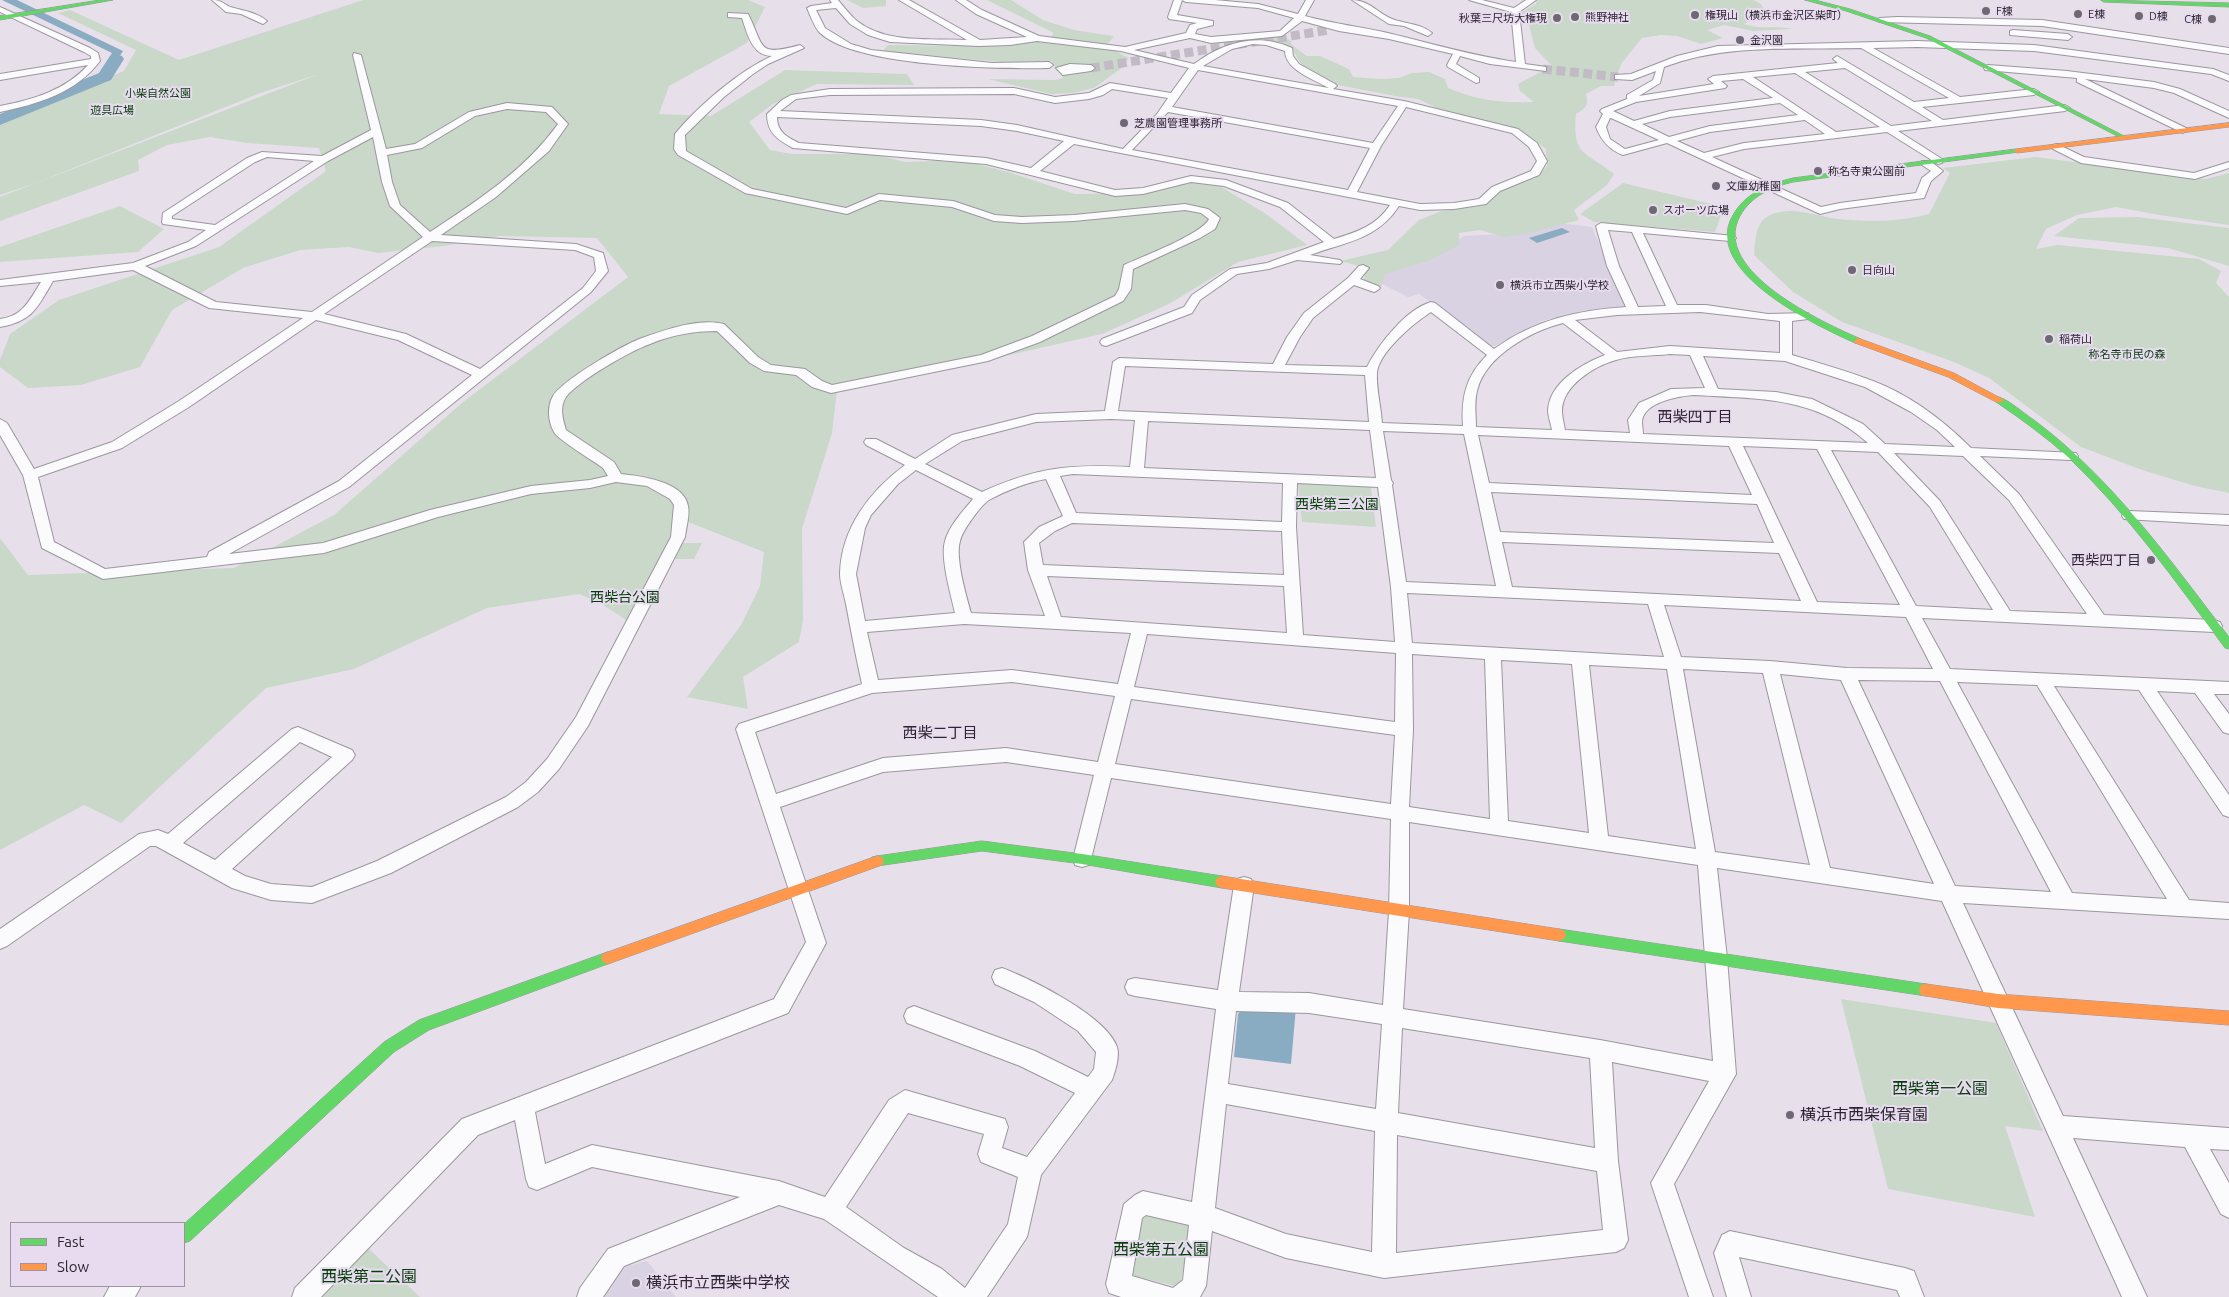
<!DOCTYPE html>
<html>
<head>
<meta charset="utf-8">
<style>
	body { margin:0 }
	#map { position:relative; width:2229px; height:1297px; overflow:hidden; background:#e7e0eb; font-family:Ubuntu,sans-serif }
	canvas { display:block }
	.legend { position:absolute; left:10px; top:1222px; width:175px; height:65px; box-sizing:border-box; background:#e8dbf0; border:1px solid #9d93a3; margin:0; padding:6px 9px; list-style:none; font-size:15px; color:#2c272f }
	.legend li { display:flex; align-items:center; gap:10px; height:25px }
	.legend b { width:25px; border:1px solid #9d93a3 }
</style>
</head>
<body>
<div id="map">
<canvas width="2229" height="1297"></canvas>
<ul class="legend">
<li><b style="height:6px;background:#63d668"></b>Fast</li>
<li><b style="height:6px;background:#ff974d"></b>Slow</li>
</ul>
</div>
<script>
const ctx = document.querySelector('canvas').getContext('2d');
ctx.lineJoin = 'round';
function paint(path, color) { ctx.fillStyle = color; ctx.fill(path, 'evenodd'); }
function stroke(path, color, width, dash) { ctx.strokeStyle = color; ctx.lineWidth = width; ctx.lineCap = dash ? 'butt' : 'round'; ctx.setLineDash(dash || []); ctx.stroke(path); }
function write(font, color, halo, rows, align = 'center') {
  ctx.font = font + ' Ubuntu,"Noto Sans JP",sans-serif'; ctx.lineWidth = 4; ctx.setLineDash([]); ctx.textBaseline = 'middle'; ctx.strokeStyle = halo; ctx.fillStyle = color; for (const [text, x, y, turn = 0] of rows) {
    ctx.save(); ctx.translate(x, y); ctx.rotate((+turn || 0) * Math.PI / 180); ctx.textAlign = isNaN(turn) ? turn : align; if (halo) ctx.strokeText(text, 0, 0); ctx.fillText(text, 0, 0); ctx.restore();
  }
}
paint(new Path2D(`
	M1553,222L1592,227L1625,303L1623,306L1582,311L1542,321L1495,346L1489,345L1419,294L1408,297L1378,282L1380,273L1438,254L1464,236L1521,233Z
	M647,1261L676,1297H599L616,1269Z`), '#d8d2e2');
paint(new Path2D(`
	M363,0H748L765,7L747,43L669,86L659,114L711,116L785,70L907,74L914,85L817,84L773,104L749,122L770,150L792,154H873L905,162L935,161L973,163L1008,172L1075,194L1130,193L1184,181L1220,186L1266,214L1307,245L1238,262L1169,304L1102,334L926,374L837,390L832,433L802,529L803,620L799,642L743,677L748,709L687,697L741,625L760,586L764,552L683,520L674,543H702L694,559H667L631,623L600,603L579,594L487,608L354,669L266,688L121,823L84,805L0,850V538L28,575L234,568L334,515L463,402L628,277L597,238L500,236L444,246L378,253L349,247L300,250L243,268L172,310L140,367L81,385L28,388L0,367V360L10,334L59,300L219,247L326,171L319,148L247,143L210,137L167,145L138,160L139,171L0,221V197L319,74L263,92L36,183L0,195V122L124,71L136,50L58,13L70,10L179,60Z
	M847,0H886V6L863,8Z
	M987,0H1011L1043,20L1074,30L1114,36L1106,46L1129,58L1123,67L1094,88L1073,93L1051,94L988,79L1055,80L1063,78L1051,61L1001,62L883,51L888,45L970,46L1049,40L1054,33Z
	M1537,0H1754L1761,4L1766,13L1744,24C1760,30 1776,25 1793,29L1753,31L1724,25L1707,30L1723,38L1701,44L1677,36L1661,35L1642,38L1621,64L1614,86H1601L1586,94C1589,106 1586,108 1576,114C1572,156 1585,151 1614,174L1607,185L1574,210L1579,220L1533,232L1505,237L1480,230L1459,233V245L1428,261L1385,274L1381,287L1364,280L1367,268L1340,261L1388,250L1419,220L1442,211L1485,205L1498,192L1535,178L1547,166L1546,149L1521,130L1439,109L1418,99L1395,96L1338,85L1304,68L1291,48L1281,43L1260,40L1232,44L1222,40L1274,35L1290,40L1292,45L1307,56H1320L1349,69L1353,77L1381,79L1399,78L1412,73L1429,72L1445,79L1448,88C1480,101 1500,103 1534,102L1520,91L1518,84L1552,66L1535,48L1529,25L1520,13L1536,4Z
	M2035,157L2206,179L2229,173V225L2159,215L2116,207L2077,215L2046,229L2036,249L2058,245L2199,259L2221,271L2216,283L2229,297V493L2195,486L2142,470L2081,447L1989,378L1954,362L1842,322L1793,292L1754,255C1755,241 1755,222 1770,215C1792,205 1816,216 1838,219C1869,222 1899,222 1929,214L1950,173L1943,168Z
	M1623,183L1724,207L1715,232L1594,222L1580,214Z
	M120,206L164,229L138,252L0,262V247Z
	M2137,217L2229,228V266L2168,248L2054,236L2079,218Z
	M1298,482L1371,487L1376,527L1302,522Z
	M1841,999L1996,1023L2043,1131L2005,1126L2035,1217L1888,1189Z
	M1143,1212L1191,1225L1180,1287L1130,1275Z
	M368,1248L420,1297H321Z`), '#c9d8c9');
paint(new Path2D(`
	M2,0H17L123,51L107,76L0,120V117L96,78L112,53Z
	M1562,228L1570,232L1537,243L1529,238Z
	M1296,1007L1291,1064L1234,1057L1238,1014L1243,1008Z`), '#89acc2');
paint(new Path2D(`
	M116,54L122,56L124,59L111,80L0,125V114L99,73L110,56Z`), '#89acc2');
stroke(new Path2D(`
	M1091,68L1329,30
	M1543,69L1618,77`), '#c2bbc5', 9, [9, 4.5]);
const street = new Path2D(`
	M212,0C224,0 224,6 234,8C245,11 258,13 267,21L263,24L241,14L226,12Z
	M830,0H838C844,7 850,15 857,21C886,44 931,38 967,40L899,0H909L980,40L1027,37L976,14L956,0H966L982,10L1039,36L1125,47L1186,33L1190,25L1197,23L1169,19L1168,17L1174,0H1215L1258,4L1298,14L1306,0H1314L1305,16C1334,24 1363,27 1392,34C1433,44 1474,56 1516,62L1511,12L1469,0H1482L1514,8L1526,0H1536L1519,12L1525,64L1546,67V71L1490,64L1460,56L1456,64L1479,78V82L1476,83L1448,67L1447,65L1453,54L1389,39L1339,31L1302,21L1282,36L1211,43L1190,38L1134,50L1194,64C1223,42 1258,32 1292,48L1293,56L1299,64L1335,84L1337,86L1333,89L1404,101L1518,129L1537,143L1547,161L1539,175L1500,191L1486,204L1454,209L1420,210L1399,206C1377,240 1345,242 1310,255L1340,260L1342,262L1340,264L1297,260L1269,269L1237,274L1200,300L1192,313L1106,346L1102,345L1100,342L1102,339L1184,307L1192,295L1230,269L1267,263L1324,242L1280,207L1224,186L1191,182L1143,194L1115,196L986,164L793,148C778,140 767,133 767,114L782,100L791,95L830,89L1014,88L1055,97L1089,93L1110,83L1171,93L1189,68L1121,51L1037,41L1010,45L979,46L890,42L868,35L850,24L836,8L816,10L825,28L851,44L871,50L992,63L1049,62L1053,65L1049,68C999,69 854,67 819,32C814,26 810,15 807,8L811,6L832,3ZM1182,0L1186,2L1258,8L1294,18L1280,31L1211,37L1195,34L1197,29L1213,25V21L1177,15ZM1253,44L1266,45L1285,51C1285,70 1315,80 1329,88L1203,66L1232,49ZM1198,70L1398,106L1373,143L1172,107ZM1112,89L1168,98L1157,114L1123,149L1017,125L981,120L780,111L796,99L830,95L1014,94L1055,103L1089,99L1103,95ZM1406,107L1512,133L1529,147L1537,161L1531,171L1492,187L1479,199L1454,203L1420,204L1357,192L1381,146ZM1168,112L1370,148L1348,190L1132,150ZM777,117L981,126L1017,131L1064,141L1031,168L986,158L799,143C787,137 777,132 777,117ZM1074,144L1390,205C1376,226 1357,232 1334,239L1288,203L1226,180L1191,176L1143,188L1115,190L1040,171Z
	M1352,0C1370,0 1379,15 1395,20C1407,24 1422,24 1432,33L1428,36L1404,26L1389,24Z
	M0,7L90,48L98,53L100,61C76,93 38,104 0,112V106C32,100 66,90 88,65L0,80V74L91,59V56L84,52L0,12Z
	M728,13L748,14C765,47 756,57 800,45L804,48L768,64L753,74L724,97L685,135L686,151L752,189L846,208L879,194L953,201L995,215L1022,217L1074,215L1185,204L1208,209L1220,218L1215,229L1200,238L1133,269L1131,289L1123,301L1040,342L988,361L831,393L812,387L796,375L764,371L750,363L717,331C694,331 671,335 650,344C630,351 578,381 566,397C559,407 563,420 566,430L614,462L621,474C640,476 684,481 688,506C690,515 686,528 685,537L588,726L559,769L538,792L518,807L391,873L312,903L271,900L232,888L156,846H150L7,946L0,949V929L139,834L158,830L168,834L292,729L298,727L352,750L355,755L352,760L232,869L245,876L271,884L312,887L377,861L506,797L526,782L547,759L576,717L671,537L674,505L670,499L647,486L616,482L590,488L531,494L438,517L324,553L103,579L42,548L23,475L0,435V419L7,423L34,469L112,442L179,401L303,318L209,308L133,270L53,281C37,308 33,321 0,327V319C23,316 29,301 41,282L0,286V280L133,263L188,242L206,230L163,224L162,222L163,213L247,158L262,152L322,156L371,130L353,55L354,53L361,55L386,149L415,144L469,112L507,103L552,107L568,124L549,151L496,197L441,235L576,244L603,253L608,271L591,292L349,487L229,554L323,543L430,510L531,486L590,480L608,476L603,468C594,461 558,440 554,432C548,422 547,406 553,396C564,379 623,345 642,338C667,329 699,318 724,324L758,357L771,365L805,369L822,381L832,385L981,355L1032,336L1115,296L1119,289L1124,265C1142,257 1202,234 1209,219L1201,213L1185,210L1074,221L1022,223L994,221L952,207L880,200L847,214L745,193L678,155L674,149L675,134C698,106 739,71 772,56C752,56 747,33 742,18L728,17ZM507,109L546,112L558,124C525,170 477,201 430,232L400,205L392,182L387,155L422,148L475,116ZM373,137L382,182L390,206L423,237L312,312L216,302L145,266L196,246L328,161ZM267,157L314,161L215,225L172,219V216L255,162ZM432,241L575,250L594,257L596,271L583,288L480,369L406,334L324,314ZM316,320L398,340L472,375L339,481L209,552L207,557L105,569L54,542L38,477L122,448L189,407ZM300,742L332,757L215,860L183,843Z
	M1897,17L2042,20L2229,48V54L2042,26L1880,22L1876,20L1880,18Z
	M2013,30L2068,34L2072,37L2068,40L2010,35V31Z
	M1917,41L2034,45L2213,69L2229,75V81L2211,74L2034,51L1917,47L1873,48L1960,97L2034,89L2039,92L2034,95L1922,107L1943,120L2065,105L2070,108L2065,111L1898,131L1942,159V163L1938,164L1887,132L1744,149L1712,157L1821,207L1840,203L1916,193L1922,178L1931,171L1922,165V161H1930L1943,171L1931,181L1924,198L1840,209L1820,214L1667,143L1623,155C1609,150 1601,140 1596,127L1603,114L1600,111L1602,109L1627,99V95L1653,80L1656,71L1632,80L1615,79V75L1631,74L1677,56L1718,46ZM1861,48L1949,98L1914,102L1837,56L1833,59L1838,63L1713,76L1708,79L1714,84L1639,96L1660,83L1664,67C1726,43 1796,50 1861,48ZM1845,68L1932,121L1891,126L1805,72ZM1795,73L1880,127L1836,132L1753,77ZM1743,79L1773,98L1670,111L1634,121L1613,111L1636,102L1725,88L1727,86L1721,81ZM1780,103L1798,115L1710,126L1669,137L1642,124L1670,117ZM1610,118H1611L1659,140L1625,149L1610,139L1606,127ZM1805,120L1825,134L1744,143L1704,153L1677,141L1710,132Z
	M1070,64L1091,65L1095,68L1091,71L1063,75L1056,68Z
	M1988,65L2067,71L2154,82L2180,89L2229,111V118L2174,93L2154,88L2085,79L2186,128L2188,130L2183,133L2077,82V78L1985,70L1984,68Z
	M2057,144L2084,157L2194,173L2229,162V168L2195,179L2081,163L2053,149V145Z
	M1601,223L1734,236L1736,238L1734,240L1730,241L1643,233L1677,305H1706L1768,314L1808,313L1810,316L1808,319L1792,321V355C1819,363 1847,371 1873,381C1910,395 1943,420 1971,448L2076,453L2078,456L2076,459L2071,460L1980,456L2019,494L2104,615L2214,620L2220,622L2222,626L2220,630L2214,632L1922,618L1950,669L2229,682V694H2214L2229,714V734L2223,732L2195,693L2157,691L2229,795V817L2223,815L2139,690L2054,686L2189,900L2229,903V919L1963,903L2063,1116L2229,1128V1150L2210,1149L2229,1183V1218L2221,1214L2185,1147L2073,1138L2147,1297H2122L1942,901L1717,868L1727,958L1736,1074L1674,1184L1713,1297H1689L1651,1183L1709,1081L1612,1062L1618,1161L1628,1240L1624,1248L1616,1252L1384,1278L1286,1258L1212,1231L1206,1286L1200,1297H1121L1109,1293L1106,1284L1124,1204L1135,1195L1143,1191L1192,1202L1216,1009L1135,996L1128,994L1125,987L1128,980L1135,978L1218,990L1234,885L1237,879L1244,877L1251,879L1254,885L1239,992L1309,993L1383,1005L1389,911L1391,819L1111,778L1091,859L1089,865L1082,867L1075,865L1073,859L1094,775L1006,762L883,772L780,807L826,943L788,1013L535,1112L545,1164L592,1145L779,1181L825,1197L889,1100L905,1090L1005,1119L1008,1127L1002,1148L1027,1157L1075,1093L1020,1066L907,1023L904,1016L907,1009L914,1006L1035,1051L1088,1077L1094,1069L1096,1052L1078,1031L1034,1002L995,984L992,977L995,970L1002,968C1031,979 1107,1016 1117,1047C1120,1056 1115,1072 1112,1080L1041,1175L1027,1237L987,1297H938L824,1219L779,1205L624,1266L603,1297H577L580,1288L608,1249L740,1197L592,1167L537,1190L529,1187L526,1179L515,1120L478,1135L321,1297H292L295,1288L462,1119L774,999L806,942L736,729L739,724L862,684C856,657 851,631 846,604C844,594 840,583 840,574C841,528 870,491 905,465L866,445L864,442L866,439H876L915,459L952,435L1036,414L1105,411L1113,362L1119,358L1273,364L1287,337L1304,313L1348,278L1359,266L1363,265L1369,268L1360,279L1378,286L1380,288L1378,290L1374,292L1354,285L1313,318L1300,337L1285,365L1367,367C1378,345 1406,309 1431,302L1435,303L1494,349C1534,320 1578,310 1626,307L1607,266L1596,226ZM1608,230L1632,232L1666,306L1638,307L1619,266ZM1431,312L1487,355C1466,376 1461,397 1463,426L1382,423C1381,407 1376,388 1377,372C1380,351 1414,323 1431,312ZM1700,312L1780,321V353L1670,346L1617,352L1575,320L1617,315ZM1563,323L1605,355C1582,364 1550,382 1548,410C1548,416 1551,424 1552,430L1476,427C1476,415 1474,403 1477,391C1485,356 1531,331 1563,323ZM1670,354L1690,355L1705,388L1671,389L1639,403L1628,420L1630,433L1565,430C1564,424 1562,417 1562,411C1562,386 1594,366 1616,360C1632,355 1653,356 1670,354ZM1703,356L1785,361L1865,387L1911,412L1937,430L1955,447L1885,444L1863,424L1812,399L1776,392L1718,389ZM1125,366L1365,375L1369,422L1118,411ZM1694,395C1761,399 1815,396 1868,443L1643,434C1643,430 1642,426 1642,422C1643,402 1679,396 1694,395ZM1111,419L1135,420L1130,467C1071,464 1037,467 982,492L925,464L962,441L1036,422ZM1148,421L1370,430L1376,478L1144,468ZM1383,431L1464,434L1496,586L1406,582L1392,485L1393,483L1391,480ZM1478,435L1729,446L1752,495L1489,483ZM1743,446L1817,449L1900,605L1817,602ZM1831,450L1878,452L1930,507L1993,610L1916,606ZM1894,453L1963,456L2009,500L2087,614L2010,611L1940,501ZM916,470L973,499C963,511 949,526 945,541C940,558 951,595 955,613L865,621L856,574L865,528L871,515L898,484ZM1073,474L1283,483L1282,522L1076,513L1060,476ZM1046,479L1063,516L1039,527L1024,542L1028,570L1045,616L971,613C966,595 955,558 960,541C962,531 981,505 989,500C1005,491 1028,482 1046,479ZM1297,483L1378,487L1391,587L1395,642L1303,635L1296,527ZM1491,492L1757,504L1774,543L1500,532ZM1072,523L1282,531L1284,575L1043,565L1039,543L1055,531ZM1502,542L1779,553L1801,601L1512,587ZM1047,576L1284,586L1287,633L1061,617ZM1407,593L1648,604L1664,657L1412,643ZM1664,605L1906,617L1933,669L1847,668L1770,661L1681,657ZM964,624L1131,633L1118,684L1012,670L878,680L867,632ZM1147,634L1396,653L1395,722L1134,687ZM1412,654L1485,659L1490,819L1409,807L1413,730ZM1501,660L1572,664L1589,833L1508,821ZM1589,665L1667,669L1696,849L1608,836ZM1683,669L1763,673L1810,865L1715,852ZM1780,674L1841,680L1934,884L1830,868ZM1858,680L1940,681L2051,892L1955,886ZM1012,682L1115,696L1098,762L1006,748L883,758L776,794L755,732L872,693ZM1957,682L2037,685L2167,899L2072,893ZM1131,699L1395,735L1391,804L1115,764ZM1409,822L1698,865L1713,1061L1600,1040L1403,1009L1409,911ZM1236,1011L1309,1013L1382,1024L1376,1109L1228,1084ZM1402,1028L1590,1058L1595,1148L1398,1113ZM1226,1104L1375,1131L1372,1252L1286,1234L1215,1208ZM908,1113L984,1134L978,1154L981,1162L1018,1177L1008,1224L965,1288L942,1269L904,1248L846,1207ZM1397,1135L1597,1171L1603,1230L1396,1253ZM1146,1215L1189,1225L1183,1280L1173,1288L1132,1276L1142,1218Z
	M2129,511L2229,515V525L2124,519L2122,516L2124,513Z
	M1730,1231L1905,1268L1914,1271L1924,1297H1900L1897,1290L1739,1257L1751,1297H1727L1714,1253L1722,1235Z
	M110,1286H141L135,1297H104Z`);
const fast = new Path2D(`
	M100,0H113L0,20V16Z
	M1805,0H1815L1850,9L1930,36L2128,138L2123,139L1926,38L1846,11Z
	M2101,0L2229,3V7L2104,2Z
	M2017,149L2019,150V152L1793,182C1772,187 1751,196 1740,216C1710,271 1824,323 1861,339V343H1855C1817,326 1700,271 1733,215C1746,192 1769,184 1793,178Z
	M1999,397C2011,401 2023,413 2034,420C2113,479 2170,560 2229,637V649L2225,648C2176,582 2128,514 2068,457C2046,437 2021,419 1996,402L1994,400Z
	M982,841L1082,854L1222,876L1227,878L1229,882L1227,886L1222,888L1082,864L982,851L877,866L872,865L870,861L872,857L877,856Z
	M1559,929L1926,984L1931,985L1933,990L1931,995L1926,996L1559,941L1554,939L1552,935L1554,931Z
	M608,952L613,954L615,958L613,962L429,1030L394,1052L190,1241L184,1243V1224L384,1042L419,1020Z`);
const slow = new Path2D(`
	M2229,123V127L2017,153L2014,151L2017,149Z
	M1858,338L1954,373L2004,400L2002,402H1996L1948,377L1855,343L1854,341Z
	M877,856L882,857L884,861L882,865L608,964L603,962L601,958L603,954Z
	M1222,876L1559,929L1564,931L1566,935L1564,939L1559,941L1222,888L1217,886L1215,882L1217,878Z
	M1926,984L1998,994L2229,1011V1025L1998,1008L1926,996L1921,995L1919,990L1921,985Z`);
stroke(street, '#9b969e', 2);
stroke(fast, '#9b969e', 1);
stroke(slow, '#9b969e', 1);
paint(street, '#fbfafc');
paint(fast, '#63d668');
paint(slow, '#ff974d');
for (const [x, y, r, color] of [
	[1986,11,5,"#6d6871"],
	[2078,14,5,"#6d6871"],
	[1695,15,5,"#6d6871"],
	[2139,16,5,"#6d6871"],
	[1575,17,5,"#6d6871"],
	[1557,18,5,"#6d6871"],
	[2212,19,5,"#6d6871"],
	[1740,40,5,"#6d6871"],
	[1124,123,5,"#6d6871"],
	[1818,171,5,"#6d6871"],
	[1716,186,5,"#6d6871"],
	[1653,210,5,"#6d6871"],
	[1852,270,5,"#6d6871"],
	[1500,285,5,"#6d6871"],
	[2049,339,5,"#6d6871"],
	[2151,560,5,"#6d6871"],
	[1790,1115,5,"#6d6871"],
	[636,1283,5,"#6d6871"]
]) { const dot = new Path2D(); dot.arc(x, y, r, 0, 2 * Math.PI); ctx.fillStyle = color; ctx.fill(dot); stroke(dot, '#e8dbf0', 2); }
write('11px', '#2c272f', '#e8dbf0', [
	["F棟",1996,11],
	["E棟",2088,14],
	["権現山（横浜市金沢区柴町）",1705,15],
	["D棟",2149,16],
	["熊野神社",1585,17],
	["秋葉三尺坊大権現",1547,18,"right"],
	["C棟",2202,19,"right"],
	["金沢園",1750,40],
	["芝農園管理事務所",1134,123],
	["称名寺東公園前",1828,171],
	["文庫幼稚園",1726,186],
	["スポーツ広場",1663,210],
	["日向山",1862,270],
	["横浜市立西柴小学校",1510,285],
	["稲荷山",2059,339]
], 'left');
write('11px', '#053e07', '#e8dbf0', [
	["小柴自然公園",158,93],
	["遊具広場",112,110],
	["称名寺市民の森",2127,354]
]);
write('14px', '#053e07', '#e8dbf0', [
	["西柴第三公園",1337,504],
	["西柴台公園",625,597]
]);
write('14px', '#2c272f', '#e8dbf0', [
	["西柴四丁目",2141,560]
], 'right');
write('15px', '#2c272f', '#e8dbf0', [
	["西柴四丁目",1695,417],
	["西柴二丁目",940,733]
]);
write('16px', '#053e07', '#e8dbf0', [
	["西柴第一公園",1940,1089],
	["西柴第五公園",1161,1250],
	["西柴第二公園",369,1277]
]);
write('16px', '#2c272f', '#e8dbf0', [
	["横浜市西柴保育園",1800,1115],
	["横浜市立西柴中学校",646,1283]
], 'left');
</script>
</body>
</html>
